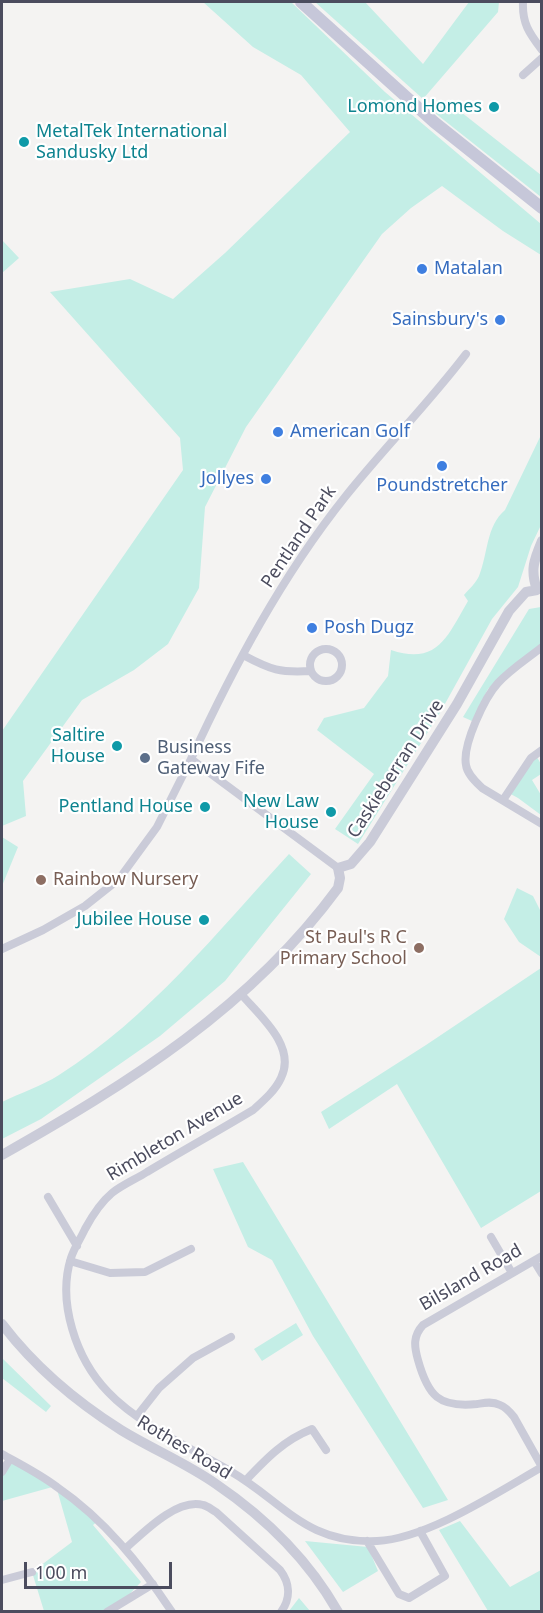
<!DOCTYPE html>
<html>
<head>
<meta charset="utf-8">
<style>
	body { margin:0 }
	#map { position:relative; width:543px; height:1613px; overflow:hidden; background:#f4f3f2; font-family:"Noto Sans",sans-serif }
	canvas { display:block }
	.frame { position:absolute; inset:0; border:3px solid #4b4c5e; pointer-events:none }
	.scale { position:absolute; left:24px; top:1562px; width:148px; height:27px; box-sizing:border-box; border:3px solid #4b4c5e; border-top:0; padding-left:8px; font-size:18px; line-height:21px; white-space:nowrap; color:#4b4c5e; -webkit-text-stroke:4px #fff; paint-order:stroke }
</style>
</head>
<body>
<div id="map">
<canvas width="543" height="1613"></canvas>
<div class="frame"></div>
<div class="scale">100 m</div>
</div>
<script>
const ctx = document.querySelector('canvas').getContext('2d');
ctx.lineJoin = 'round';
function paint(path, color) { ctx.fillStyle = color; ctx.fill(path, 'evenodd'); }
function stroke(path, color, width, dash) { ctx.strokeStyle = color; ctx.lineWidth = width; ctx.lineCap = dash ? 'butt' : 'round'; ctx.setLineDash(dash || []); ctx.stroke(path); }
function write(font, color, halo, rows, align = 'center') {
  ctx.font = font + ' "Noto Sans",sans-serif'; ctx.lineWidth = 4.5; ctx.setLineDash([]); ctx.textBaseline = 'middle'; ctx.strokeStyle = halo; ctx.fillStyle = color; for (const [text, x, y, turn = 0] of rows) {
    ctx.save(); ctx.translate(x, y); ctx.rotate((+turn || 0) * Math.PI / 180); ctx.textAlign = isNaN(turn) ? turn : align; if (halo) ctx.strokeText(text, 0, 0); ctx.fillText(text, 0, 0); ctx.restore();
  }
}
paint(new Path2D(`
	M203,2H291L385,92L541,224V255L503,231L442,186L411,208L382,234L246,427L205,507L199,588L168,644L134,670L82,700L23,781L26,816L2,826V731L183,470L180,438L50,292L130,279L173,299L225,253L350,132L301,75L253,47Z
	M315,2H365L423,64L469,2H499L498,12L423,99Z
	M447,101L541,175V197L435,113Z
	M2,240L19,258L2,273Z
	M541,435V525L531,546L518,587L492,619L441,711L358,844L335,829L374,774L317,730L324,718L364,708L388,676L391,650C438,666 448,635 468,601L464,595C469,589 476,583 479,576C488,554 486,526 505,510Z
	M541,607V644L507,670L488,689L472,721L463,717L529,609Z
	M535,754L541,764V774L532,780L541,795V815L518,798L507,792Z
	M2,837L18,847L2,886Z
	M289,854L311,874L225,981L160,1036L41,1119L2,1139V1102C20,1093 42,1086 59,1075C149,1018 217,932 289,854Z
	M517,888L533,896L541,912V957L519,942L504,919Z
	M541,968V1191L481,1228L397,1084L329,1129L321,1112L426,1045Z
	M243,1162L448,1500L423,1508L313,1336L272,1260L248,1247L213,1169Z
	M296,1323L303,1335L262,1361L254,1349Z
	M2,1358L51,1406L46,1412L2,1378Z
	M10,1459L56,1486L98,1521L93,1525L141,1582L121,1603L107,1611H44L32,1572L72,1542L56,1486L2,1501V1472Z
	M460,1521L510,1587L541,1570V1609L537,1612L488,1611L439,1530Z
	M305,1541L368,1547L378,1571L343,1592Z
	M299,1598L310,1611H289Z`), '#c4eee6');
stroke(new Path2D(`
	M523,2C522,23 529,33 542,50
	M523,75L542,58
	M542,647C527,659 511,669 498,683C485,697 462,745 466,765C467,774 476,782 482,788L542,824
	M310 665a16 16 0 1 1 32 0a16 16 0 1 1-32 0Z
	M243,655C271,670 280,673 311,671
	M503,800L531,758L542,750
	M338,868L191,759C233,668 282,576 345,497C384,448 428,404 466,354
	M2,949L43,930L85,906L119,879L157,827L191,759
	M241,994C259,1015 297,1046 281,1078C275,1091 263,1101 253,1110C218,1131 182,1151 147,1172C136,1179 122,1185 112,1193C100,1203 92,1216 85,1229C81,1238 74,1248 71,1258C57,1302 76,1359 108,1392C137,1423 192,1449 230,1471C284,1502 305,1544 377,1541C427,1539 498,1492 542,1467L514,1417C510,1412 506,1407 500,1405C492,1401 484,1403 477,1404C439,1408 428,1396 418,1360C414,1346 413,1336 423,1325L542,1256
	M48,1197L77,1246
	M491,1237L512,1273
	M70,1261L110,1273L145,1272L191,1249
	M534,1261L542,1274
	M137,1416L159,1388L193,1358L231,1337
	M2,1454C20,1464 40,1474 57,1487C105,1520 140,1564 172,1612
	M2,1472L10,1459
	M246,1480C266,1459 284,1440 312,1429L326,1450
	M367,1541L399,1594L409,1598L445,1576L420,1531
	M126,1548C144,1532 177,1498 203,1505C208,1506 212,1510 216,1512L280,1570C290,1583 291,1598 281,1612
	M2,1580L32,1572
	M107,1612L153,1584`), '#cacbd8', 8);
stroke(new Path2D(`
	M2,1155C129,1083 250,1008 338,888L340,878L338,868L351,864L370,842L457,704L509,611L526,592L537,590C530,570 534,560 542,541
	M2,1324C34,1366 75,1401 121,1430C152,1449 186,1463 216,1484C266,1518 308,1559 338,1612`), '#cacbd8', 10);
stroke(new Path2D(`
	M301,2L434,122L542,208`), '#c6c7d9', 12);
for (const [x, y, r, color] of [
	[494,107,6,"#0f9aa8"],
	[24,142,6,"#0f9aa8"],
	[422,269,6,"#3f7fe0"],
	[500,320,6,"#3f7fe0"],
	[278,432,6,"#3f7fe0"],
	[442,466,6,"#3f7fe0"],
	[266,479,6,"#3f7fe0"],
	[312,628,6,"#3f7fe0"],
	[117,746,6,"#0f9aa8"],
	[145,758,6,"#5c6f8a"],
	[205,807,6,"#0f9aa8"],
	[331,812,6,"#0f9aa8"],
	[41,880,6,"#8d6e63"],
	[204,920,6,"#0f9aa8"],
	[419,948,6,"#8d6e63"]
]) { const dot = new Path2D(); dot.arc(x, y, r, 0, 2 * Math.PI); ctx.fillStyle = color; ctx.fill(dot); stroke(dot, '#fff', 2); }
write('18px', '#0d838f', '#fff', [
	["Lomond Homes",482,107],
	["MetalTek International",36,132,"left"],
	["Sandusky Ltd",36,153,"left"],
	["Saltire",105,736],
	["House",105,757],
	["New Law",319,802],
	["House",319,823],
	["Pentland House",193,807],
	["Jubilee House",192,920]
], 'right');
write('18px', '#366cbe', '#fff', [
	["Matalan",434,269],
	["Sainsbury's",488,320,"right"],
	["American Golf",290,432],
	["Jollyes",254,479,"right"],
	["Poundstretcher",442,486,"center"],
	["Posh Dugz",324,628]
], 'left');
write('18px', '#4b4c5e', '#fff', [
	["Pentland Park",299,537,-56],
	["Caskieberran Drive",396,769,-57],
	["Rimbleton Avenue",175,1137,-31],
	["Bilsland Road",471,1278,-30],
	["Rothes Road",184,1448,31]
]);
write('18px', '#4e5e75', '#fff', [
	["Business",157,748],
	["Gateway Fife",157,769]
], 'left');
write('18px', '#785e54', '#fff', [
	["Rainbow Nursery",53,880],
	["St Paul's R C",407,938,"right"],
	["Primary School",407,959,"right"]
], 'left');
</script>
</body>
</html>
